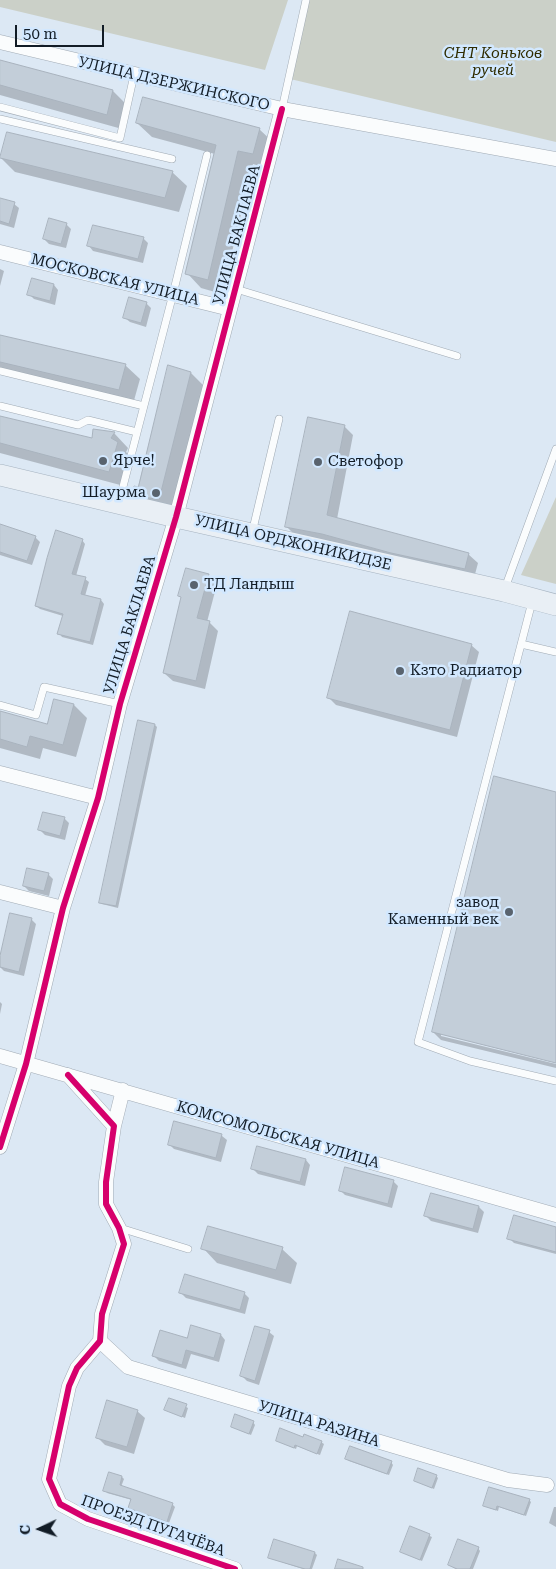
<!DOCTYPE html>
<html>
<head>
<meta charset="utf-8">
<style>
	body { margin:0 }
	#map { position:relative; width:556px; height:1569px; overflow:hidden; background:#dce8f4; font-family:"Roboto Serif",serif }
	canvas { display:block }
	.north { position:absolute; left:15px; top:1504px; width:50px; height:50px; -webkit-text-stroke:4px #d2e8ff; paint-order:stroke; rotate:267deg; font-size:14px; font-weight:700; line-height:20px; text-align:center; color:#121c26 }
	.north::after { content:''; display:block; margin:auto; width:18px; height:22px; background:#121c26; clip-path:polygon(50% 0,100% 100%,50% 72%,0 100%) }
	.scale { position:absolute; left:15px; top:25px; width:89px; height:22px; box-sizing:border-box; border:2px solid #121c26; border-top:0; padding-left:6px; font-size:15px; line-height:18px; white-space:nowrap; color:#121c26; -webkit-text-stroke:4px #d2e8ff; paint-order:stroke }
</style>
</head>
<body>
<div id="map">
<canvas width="556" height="1569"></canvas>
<div class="north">С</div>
<div class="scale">50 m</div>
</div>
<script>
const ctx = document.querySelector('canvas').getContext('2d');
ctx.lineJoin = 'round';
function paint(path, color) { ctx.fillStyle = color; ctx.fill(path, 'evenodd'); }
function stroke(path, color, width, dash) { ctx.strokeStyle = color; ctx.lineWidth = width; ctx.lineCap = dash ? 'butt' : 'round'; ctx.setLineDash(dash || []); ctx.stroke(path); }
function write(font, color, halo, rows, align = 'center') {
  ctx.font = font + ' "Roboto Serif",serif'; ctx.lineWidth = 5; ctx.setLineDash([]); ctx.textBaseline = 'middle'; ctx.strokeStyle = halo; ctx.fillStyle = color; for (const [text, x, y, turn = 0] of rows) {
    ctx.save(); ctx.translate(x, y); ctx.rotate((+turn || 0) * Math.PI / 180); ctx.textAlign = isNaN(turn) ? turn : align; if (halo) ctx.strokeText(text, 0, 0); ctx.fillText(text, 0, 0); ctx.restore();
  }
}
paint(new Path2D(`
	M0,0H288L265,70L0,7Z
	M308,0H556V142L286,78Z
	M556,497V584L521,575Z`), '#cbd0c8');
paint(new Path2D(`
	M0,62L113,91L127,105L122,129L0,95Z
	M137,123L259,129L274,143L267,168L253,164L222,294L201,288L187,273L215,154L152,137Z
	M1,158L172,172L187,186L179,212L15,172Z
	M0,200L14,204L19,208L14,228L0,224Z
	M66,224L71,229L66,248L49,244L44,239Z
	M143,238L148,243L143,263L93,251L89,246Z
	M0,269L4,271L0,286Z
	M54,285L58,290L55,305L34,299L29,294Z
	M146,303L151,308L146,327L130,322L125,318Z
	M0,336L125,365L140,379L133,404L0,372Z
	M191,373L204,386L173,513L148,507L134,493L139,489Z
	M0,417L92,440L94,431L114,433L128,448L126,452L131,457L124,486L0,453Z
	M344,426L353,435L337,519L468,554L478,563L474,578L296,536L287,527Z
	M0,526L35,537L40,542L32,565L0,555Z
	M82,540L85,544L76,576L85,579L89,582L85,596L101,600L104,604L93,645L62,637L59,633L63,616L40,609L36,606Z
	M208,575L217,584L207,622L210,623L218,631L205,689L173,681L164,673L182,598L180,596Z
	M471,645L479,652L457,737L336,705L328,697Z
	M55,700L74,705L87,718L76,757L43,748L40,759L0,748V712L48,725Z
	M155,725L157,727L118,908L102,904L100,902Z
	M556,793V1061L441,1033V1036L556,1064V1068L441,1040L433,1032Z
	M64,818L69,823L65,840L45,835L40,830Z
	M48,874L53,879L49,896L29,891L24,886Z
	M31,919L36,924L24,976L4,971L0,967V961Z
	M0,1002L2,1004L0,1014Z
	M175,1123L222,1136L227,1140L221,1162L174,1149L169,1144Z
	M306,1160L310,1165L305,1186L258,1174L253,1169Z
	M393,1181L398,1186L392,1208L345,1195L340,1190Z
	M479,1207L484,1212L478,1233L431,1221L426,1216Z
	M556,1228V1254L514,1243L509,1238Z
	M203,1248L282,1249L297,1263L291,1284L217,1263Z
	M181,1293H244L249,1298L245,1314L186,1298Z
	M269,1332L274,1336L259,1385L247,1381L242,1376Z
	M221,1335L225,1340L219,1362L191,1354L186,1369L159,1361L154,1356L188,1340Z
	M170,1399L188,1408L185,1418L166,1410Z
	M137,1411L145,1418L134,1454L105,1445L97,1437Z
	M253,1422L255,1425L251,1435L232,1427Z
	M303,1438L321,1442L324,1444L320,1455L297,1446L296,1449L277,1441Z
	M346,1459L391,1462L393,1465L389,1475L349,1461Z
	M436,1476L438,1478L434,1489L415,1481Z
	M122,1477L124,1479L121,1487L173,1505L175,1507L169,1523L132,1510L130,1508L132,1500L107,1493L105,1490Z
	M529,1500L531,1502L526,1516L499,1507L498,1511L484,1506Z
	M554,1507H556V1527L549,1523Z
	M411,1528L432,1537L422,1561L401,1552Z
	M275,1540L315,1553L317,1555L312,1569H303L272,1559L270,1557Z
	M478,1548L480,1551L473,1569H456L449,1565Z`), '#0003');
const building = new Path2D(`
	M0,60L113,90L107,115L0,85Z
	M143,97L260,128L253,154L238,151L208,280L185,274L216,145L136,123Z
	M7,132L173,171L165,198L0,158Z
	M0,198L15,202L9,224L0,221Z
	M49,218L67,223L61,244L43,239Z
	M93,225L144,237L138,259L87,246Z
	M32,278L54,284L50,301L27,295Z
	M129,297L147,302L141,323L123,318Z
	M0,335L126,364L119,390L0,362Z
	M168,365L191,372L159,500L132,494L134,486L138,487Z
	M0,416L92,438L93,429L115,432L111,438L118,442L109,472L0,443Z
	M308,417L345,425L327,515L469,553L465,569L391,553L322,534L285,527Z
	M0,524L36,536L27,561L0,552Z
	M56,530L83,539L72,574L86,577L81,594L101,599L90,642L57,634L63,614L35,606L47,558Z
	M186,568L209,574L197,618L210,621L196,681L163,673L181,597L178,596Z
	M350,611L472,644L450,730L327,698Z
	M54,699L74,704L63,745L30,736L27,747L0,739V711L47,724Z
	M138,720L155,724L116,906L99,903Z
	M494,776L556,792V1063L432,1032Z
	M43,812L65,817L60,836L38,830Z
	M27,868L49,873L44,891L23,886Z
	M10,913L32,918L19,972L0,967V956Z
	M174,1121L222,1134L216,1158L168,1145Z
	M257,1146L306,1159L300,1182L251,1169Z
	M345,1167L394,1180L388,1204L339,1191Z
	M431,1193L479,1206L473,1229L424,1216Z
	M514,1215L556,1227V1252L507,1239Z
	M208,1226L283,1247L276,1270L201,1249Z
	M185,1274L245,1292L240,1310L179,1293Z
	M191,1325L221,1334L214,1358L186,1350L182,1365L152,1356L160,1330L187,1338Z
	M255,1326L270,1330L255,1381L240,1376Z
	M169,1398L187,1404L182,1417L164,1410Z
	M107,1400L138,1410L127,1447L96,1438Z
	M235,1414L254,1421L249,1434L231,1427Z
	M280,1428L303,1437L304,1434L322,1441L317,1454L295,1445L294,1448L276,1441Z
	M350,1446L392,1461L387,1474L345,1459Z
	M418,1468L437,1475L432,1488L414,1481Z
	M109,1472L122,1476L120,1485L173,1503L167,1522L128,1508L131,1499L103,1491Z
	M489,1487L530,1499L524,1515L497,1506L496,1510L483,1506Z
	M410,1526L430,1534L420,1560L400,1552Z
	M274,1539L315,1552L310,1569H305L268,1558Z
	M458,1539L479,1547L470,1569H457L448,1565Z
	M338,1559L363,1567V1569H335Z`);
paint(building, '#c3ced9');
stroke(building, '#a9b3be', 1);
const service = new Path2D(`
	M0,107L120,138L134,75
	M282,109L306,0
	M0,119L172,159
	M236,289L457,356
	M0,371L144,406
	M0,406L78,425L88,420L137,432
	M119,502L173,294L207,155
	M252,533L279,419
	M505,588L556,449
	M532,602L418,1042L470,1061L556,1081
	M521,644L556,652
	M0,705L36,715L44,687L120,704
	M120,1228L188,1249`);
const minor = new Path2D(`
	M0,42L282,109L556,159
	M0,252L230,309
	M0,773L98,798
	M0,892L63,908
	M0,1056L556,1215
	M68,1075L114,1126L106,1182V1204L119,1228L124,1244L102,1314L100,1341L77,1368L69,1386L49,1479L60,1504L88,1519L235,1569
	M114,1126L123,1090
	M0,1147L26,1064L63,908L98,798L120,704L176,517L282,109
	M100,1341L128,1367L508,1480L547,1485`);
const primary = new Path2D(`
	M0,475L176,517L504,591L556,605`);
stroke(service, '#a0aab4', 8);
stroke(minor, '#a0aab4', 15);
stroke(primary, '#a6b3c0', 22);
stroke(service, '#fafcfd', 7);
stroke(minor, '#fafcfd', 14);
stroke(primary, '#e9eff5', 21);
stroke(new Path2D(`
	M68,1075L114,1126L106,1182V1204L119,1228L124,1244L102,1314L100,1341L77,1368L69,1386L49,1479L60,1504L88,1519L235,1569
	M0,1147L26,1064L63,908L98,798L120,704L176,517L282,109`), '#d6006c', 6);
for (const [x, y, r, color] of [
	[103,461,5,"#59636e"],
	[318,462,5,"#59636e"],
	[156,493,5,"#59636e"],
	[194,585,5,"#59636e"],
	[400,671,5,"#59636e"],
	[509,912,5,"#59636e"]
]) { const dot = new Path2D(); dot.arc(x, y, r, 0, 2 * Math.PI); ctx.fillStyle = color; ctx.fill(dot); stroke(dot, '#d2e8ff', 2); }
write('italic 15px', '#302c00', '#d2e8ff', [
	["СНТ Коньков",493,54],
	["ручей",493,71]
]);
write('15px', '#121c26', '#d2e8ff', [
	["УЛИЦА ДЗЕРЖИНСКОГО",174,84,13],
	["УЛИЦА БАКЛАЕВА",237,235,-75],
	["МОСКОВСКАЯ УЛИЦА",115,280,14],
	["УЛИЦА ОРДЖОНИКИДЗЕ",293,543,13],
	["УЛИЦА БАКЛАЕВА",130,625,-73],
	["КОМСОМОЛЬСКАЯ УЛИЦА",278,1135,16],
	["УЛИЦА РАЗИНА",319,1424,17],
	["ПРОЕЗД ПУГАЧЁВА",153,1526,20]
]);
write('15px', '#121c26', '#d2e8ff', [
	["Ярче!",113,461],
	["Светофор",328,462],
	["Шаурма",146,493,"right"],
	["ТД Ландыш",204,585],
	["Кзто Радиатор",410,671],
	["завод",499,903,"right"],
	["Каменный век",499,920,"right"]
], 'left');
</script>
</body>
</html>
